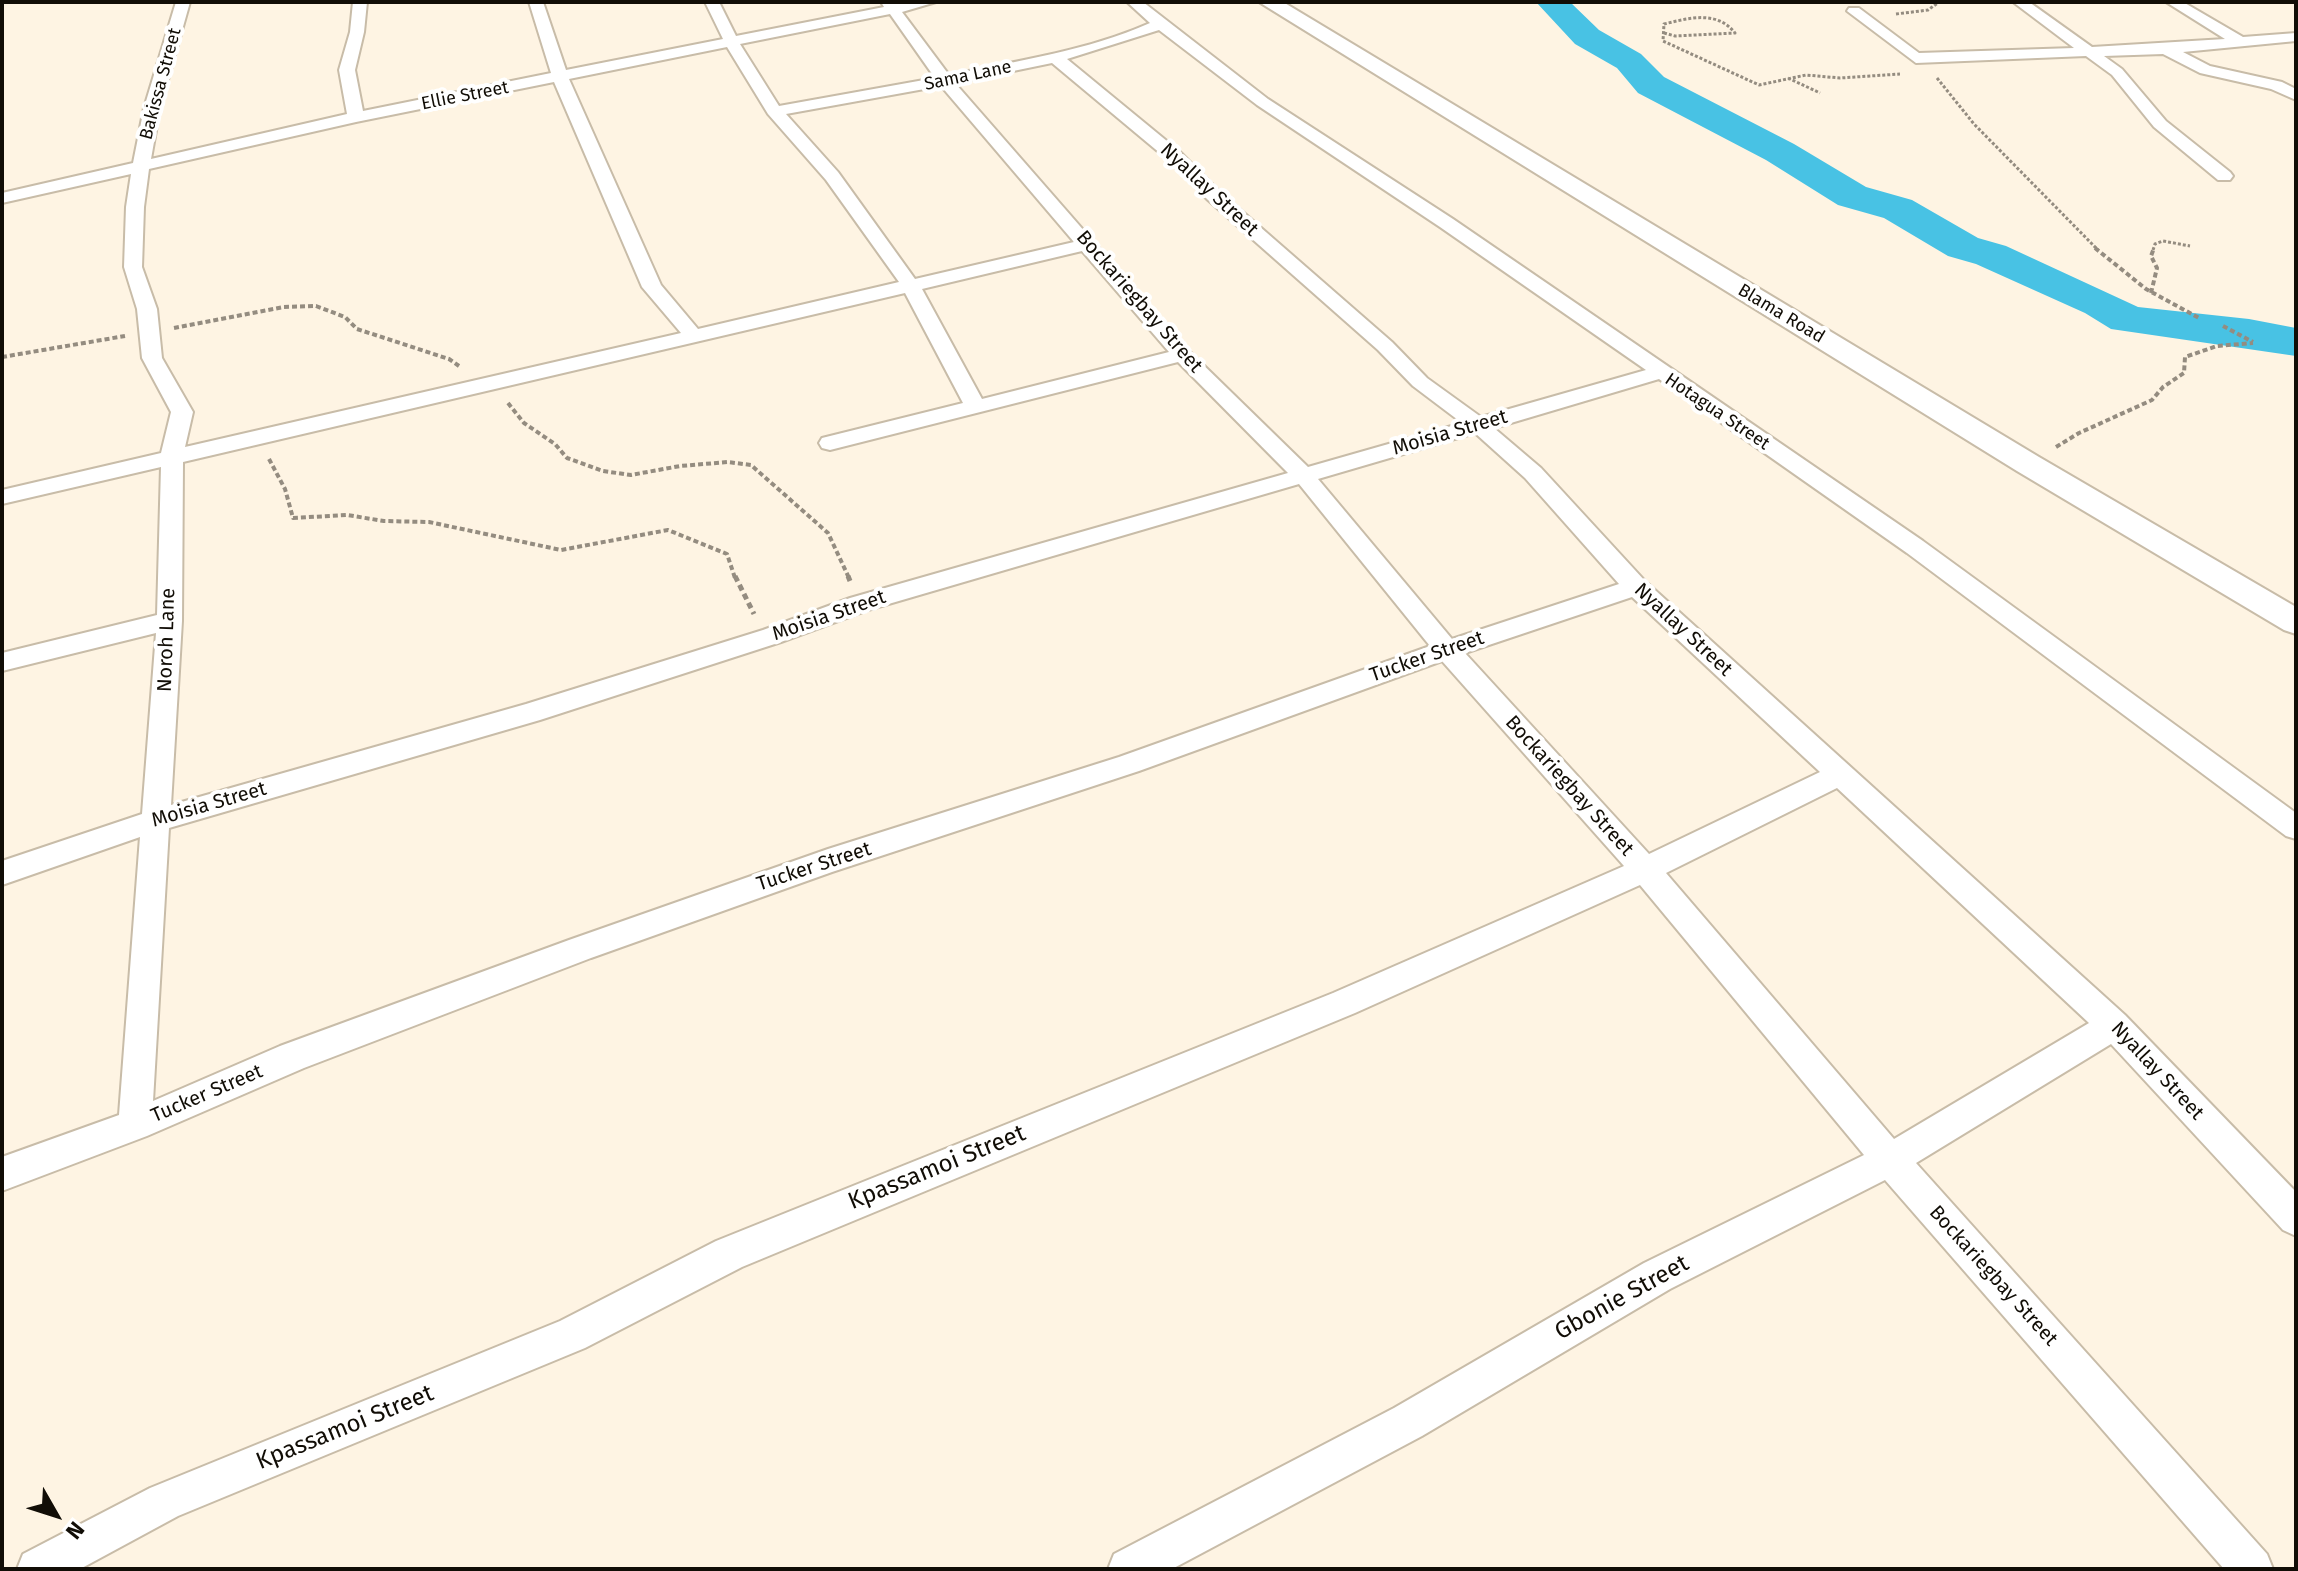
<!DOCTYPE html>
<html>
<head>
<meta charset="utf-8">
<style>
	body { margin:0 }
	#map { position:relative; width:2298px; height:1571px; overflow:hidden; background:#fef4e3; font-family:"Fira Sans",sans-serif }
	canvas { display:block }
	.frame { position:absolute; inset:0; border:4px solid #110d06; pointer-events:none }
	.north { position:absolute; left:16px; top:1475px; width:80px; height:80px; -webkit-text-stroke:6px #fff; paint-order:stroke; rotate:129deg; font-size:22px; font-weight:700; line-height:32px; text-align:center; color:#110d06 }
	.north::after { content:''; display:block; margin:auto; width:28px; height:36px; background:#110d06; clip-path:polygon(50% 0,100% 100%,50% 72%,0 100%) }
</style>
</head>
<body>
<div id="map">
<canvas width="2298" height="1571"></canvas>
<div class="frame"></div>
<div class="north">N</div>
</div>
<script>
const ctx = document.querySelector('canvas').getContext('2d');
ctx.lineJoin = 'round';
function paint(path, color) { ctx.fillStyle = color; ctx.fill(path, 'evenodd'); }
function stroke(path, color, width, dash) { ctx.strokeStyle = color; ctx.lineWidth = width; ctx.lineCap = dash ? 'butt' : 'round'; ctx.setLineDash(dash || []); ctx.stroke(path); }
function write(font, color, halo, rows, align = 'center') {
  ctx.font = font + ' "Fira Sans",sans-serif'; ctx.lineWidth = 8; ctx.setLineDash([]); ctx.textBaseline = 'middle'; ctx.strokeStyle = halo; ctx.fillStyle = color; for (const [text, x, y, turn = 0] of rows) {
    ctx.save(); ctx.translate(x, y); ctx.rotate((+turn || 0) * Math.PI / 180); ctx.textAlign = isNaN(turn) ? turn : align; if (halo) ctx.strokeText(text, 0, 0); ctx.fillText(text, 0, 0); ctx.restore();
  }
}
paint(new Path2D(`
	M1536,2H1570L1599,30L1641,54L1664,77L1794,144L1866,187L1912,200L1978,238L2006,246L2138,307L2249,319L2296,328V356L2111,329L2085,313L1976,264L1948,256L1884,218L1838,205L1766,160L1638,93L1617,68L1575,44Z`), '#48c2e4');
const street = new Path2D(`
	M176,2H190L160,108L151,159L347,114L339,70L350,32L353,2H367L364,32L355,70L363,111L551,73L529,2H543L566,70L723,39L705,2H719L736,36L884,7L881,2H936L902,12L949,75C1016,61 1087,51 1150,23L1127,2H1143L1268,99L1453,219L1923,541L2296,813V839L2286,836L1907,553L1659,379L1494,428L1541,468L1645,581L2125,1015L2296,1192V1236L2283,1230L2111,1044L1916,1163L2267,1554L2273,1569H2224L1885,1180L1670,1289L1422,1436L1172,1569H1108L1114,1554L1394,1408L1644,1263L1864,1155L1640,885L1355,1013L742,1267L585,1348L178,1516L80,1569H17L23,1554L150,1488L560,1321L716,1241L1333,993L1624,866L1442,661L1139,771L832,872L591,958L304,1068L147,1136L2,1191V1157L119,1115L140,837L2,885V861L142,814L156,633L2,671V653L157,615L161,467L2,504V490L161,453L171,412L142,358L137,309L124,267L126,207L131,174L2,203V193L133,163L144,108ZM890,14L935,78L779,106L740,44ZM1159,30L1257,105L1440,227L1646,370L1481,417L1427,378L1392,342L1220,192L1179,151L1067,59ZM727,47L768,114L826,180L899,282L698,329L661,285L569,79ZM1052,63L1167,159L1208,200L1378,350L1413,386L1462,423L1308,467L1189,351L955,83ZM554,82L642,287L681,333L185,447L193,412L162,358L157,309L142,267L144,207L149,169L356,122ZM941,86L1074,242L915,279L838,172L786,114ZM1082,251L1169,352L982,399L922,289ZM905,293L963,403L822,438L819,443L822,448L830,450L1178,362L1288,473L850,598L763,630L526,704L171,805L182,621L183,462ZM1475,433L1525,478L1619,584L1452,639L1318,479ZM1299,484L1430,646L1119,757L828,849L569,940L280,1046L153,1101L169,828L540,720L781,642L868,610ZM1632,597L1820,772L1649,854L1465,653ZM1837,788L2089,1023L1894,1139L1666,873Z
	M2013,2H2029L2092,47L2225,39L2166,2H2183L2243,37L2296,33V41L2183,52L2210,66L2282,82L2296,89V100L2271,89L2200,73L2163,54L2104,56L2122,69L2166,121L2230,172L2233,176L2230,180H2218L2154,127L2112,75L2086,56L1916,63L1847,11L1849,8H1859L1919,53L2074,48Z`);
const secondary = new Path2D(`
	M1259,2H1283L2039,457L2296,607V634L2284,630L2017,471Z`);
stroke(street, '#c8bca8', 4);
stroke(secondary, '#c8bca8', 4);
stroke(new Path2D(`
	M1896,14L1928,10L1939,2
	M1664,33L1675,36L1735,33C1717,10 1689,18 1664,24L1663,41L1759,85L1806,75L1840,78L1900,74
	M1788,78L1820,93
	M1937,78L1974,124L2098,250
	M2153,250L2155,244L2163,241L2190,246`), '#948c80', 3, [3, 2]);
stroke(new Path2D(`
	M2095,248L2146,289L2199,318
	M2151,293L2157,268L2151,256L2154,248
	M2223,326L2253,342
	M174,328L284,307L316,306L345,317L357,329L449,359L459,366
	M2,357L125,336
	M508,403L524,423L555,444L567,458L603,471L631,475L680,466L728,462L751,465L828,533L849,578
	M2056,447L2079,433L2152,400L2163,387L2184,373L2185,357L2217,346L2253,343
	M269,459L285,489L293,518L347,515L384,521L429,522L561,550L668,530L727,554L735,578`), '#948c80', 4, [5, 3]);
stroke(new Path2D(`
	M735,576L754,614
	M848,576L850,581`), '#948c80', 5, [6, 4]);
paint(street, '#fff');
paint(secondary, '#fff');
write('18px', '#110d06', '#fff', [
	["Sama Lane",968,76,-12],
	["Bakissa Street",161,84,-75],
	["Ellie Street",465,96,-11],
	["Blama Road",1781,314,31],
	["Hotagua Street",1717,412,34]
]);
write('20px', '#110d06', '#fff', [
	["Nyallay Street",1209,190,43],
	["Bockariegbay Street",1139,302,49],
	["Moisia Street",1450,433,-16],
	["Moisia Street",829,616,-19],
	["Nyallay Street",1683,630,43],
	["Noroh Lane",167,640,-88],
	["Tucker Street",1427,657,-19],
	["Bockariegbay Street",1569,786,48],
	["Moisia Street",209,805,-16],
	["Tucker Street",814,867,-18],
	["Nyallay Street",2157,1071,47],
	["Tucker Street",207,1094,-23],
	["Bockariegbay Street",1993,1276,48]
]);
write('24px', '#110d06', '#fff', [
	["Kpassamoi Street",937,1168,-22],
	["Gbonie Street",1622,1298,-29],
	["Kpassamoi Street",345,1428,-22]
]);
</script>
</body>
</html>
